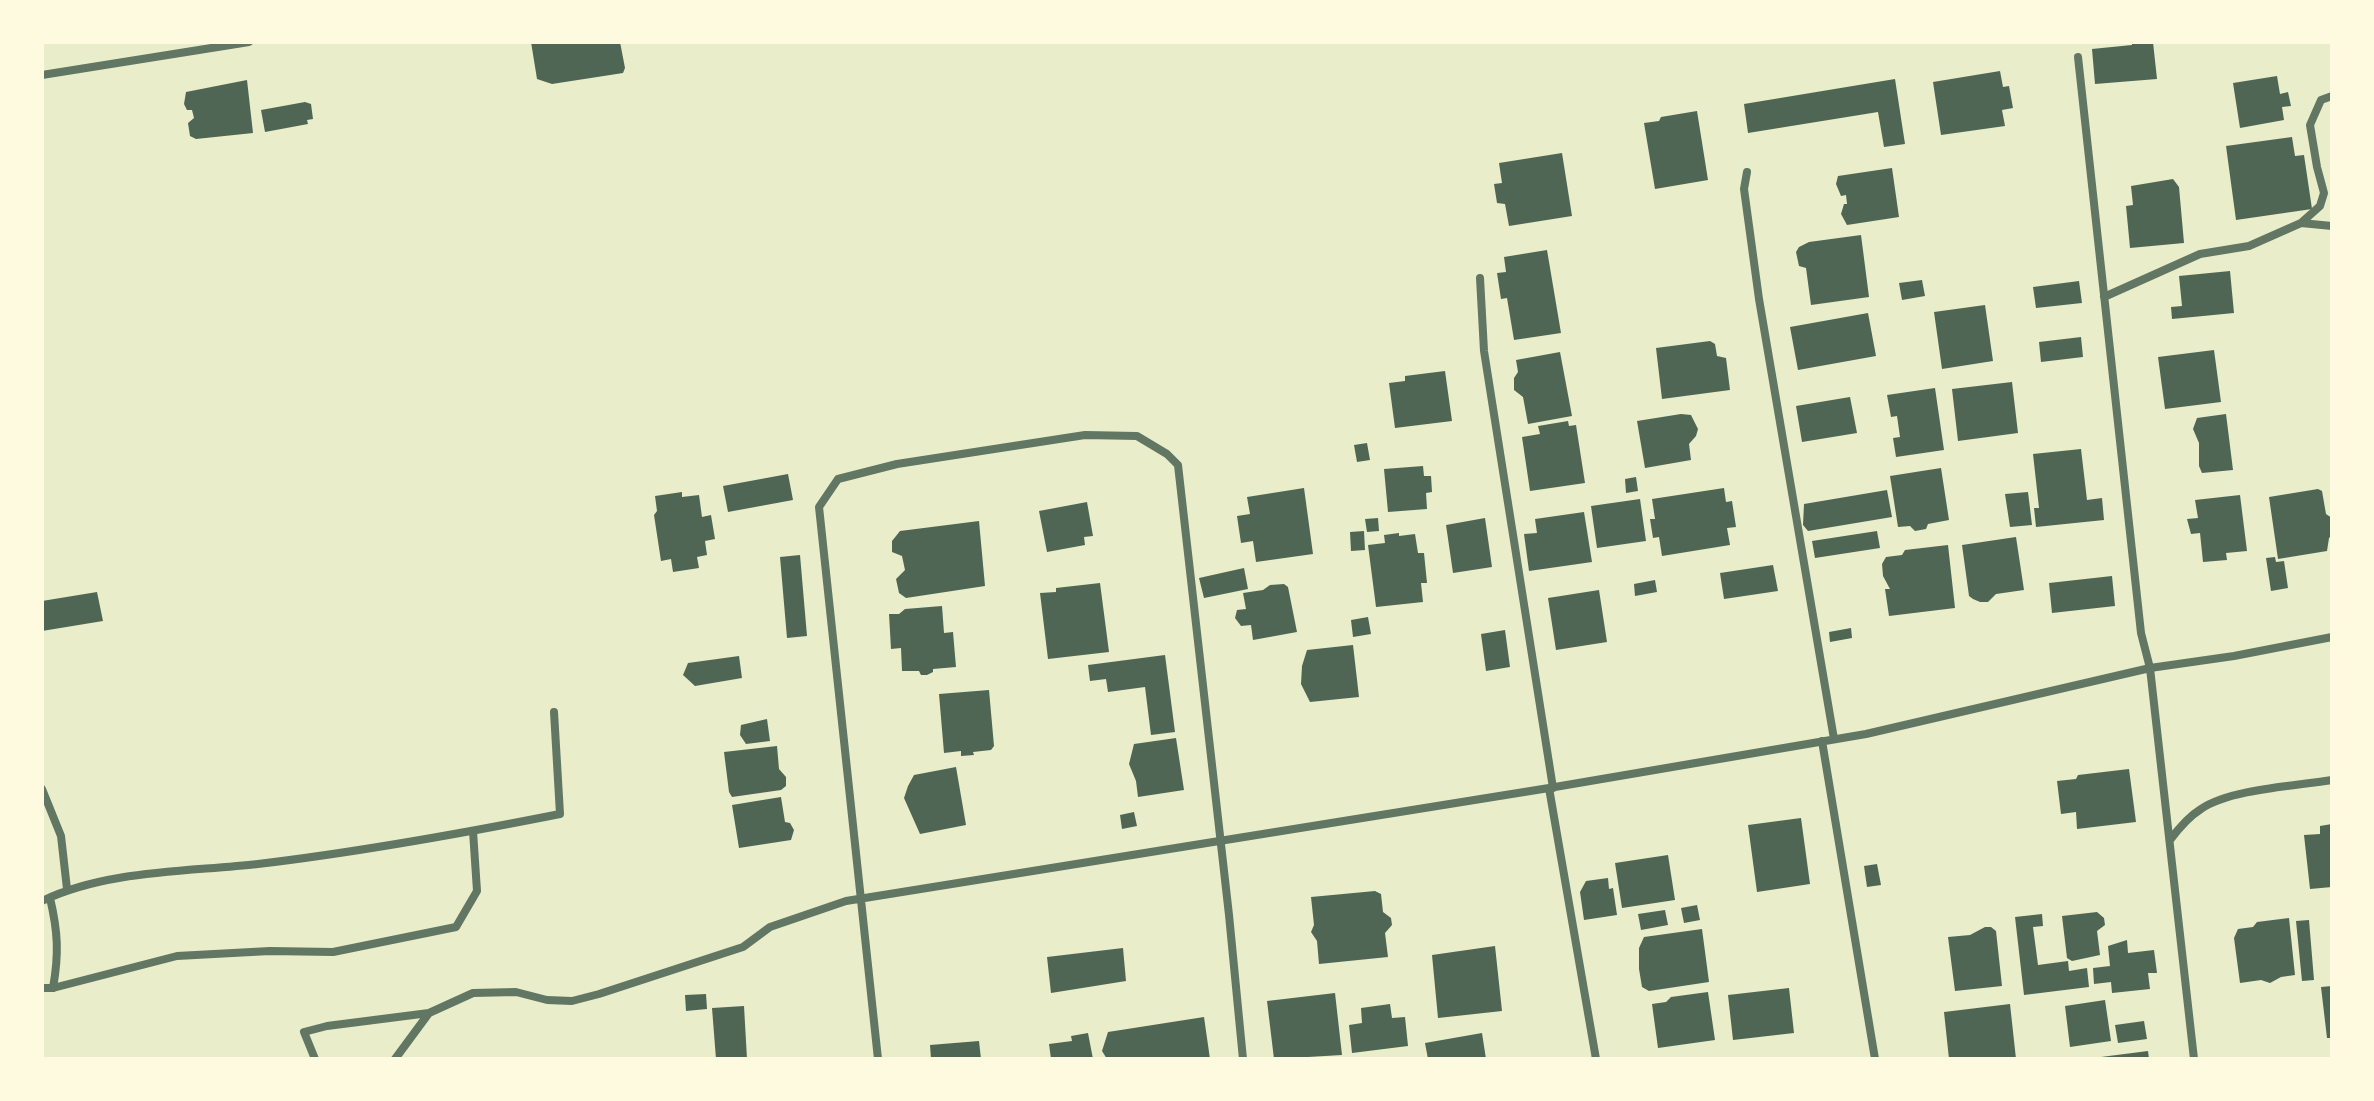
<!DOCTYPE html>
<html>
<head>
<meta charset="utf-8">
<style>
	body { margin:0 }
	#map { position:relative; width:2374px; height:1101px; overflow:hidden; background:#e9edc9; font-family:Roboto,sans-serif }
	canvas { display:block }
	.frame { position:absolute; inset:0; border:44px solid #fefae0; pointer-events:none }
</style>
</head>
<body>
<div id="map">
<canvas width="2374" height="1101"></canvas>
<div class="frame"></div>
</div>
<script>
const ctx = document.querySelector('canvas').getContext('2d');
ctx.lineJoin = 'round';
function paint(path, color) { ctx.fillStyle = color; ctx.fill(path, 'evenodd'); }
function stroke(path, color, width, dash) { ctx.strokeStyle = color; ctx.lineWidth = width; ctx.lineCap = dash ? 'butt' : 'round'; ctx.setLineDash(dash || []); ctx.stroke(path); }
paint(new Path2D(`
	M531,42H620L625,68L623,73L552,84L537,79Z
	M2132,42H2153L2157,79L2095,84L2092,49L2132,45Z
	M2000,71L2003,87L2009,86L2013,108L2002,110L2005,126L1941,135L1933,82Z
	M2277,76L2280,94L2288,92L2291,106L2282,107L2284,120L2240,128L2233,83Z
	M1895,79L1905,144L1884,147L1878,112L1748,133L1744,104Z
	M247,80L253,133L196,139L190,136L188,123L194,118L192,110H187L184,104L186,92Z
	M305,102L311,104L313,119L307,120L308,124L265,132L261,110Z
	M1697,111L1708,180L1655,189L1644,123L1659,121L1661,117Z
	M2292,137L2295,156L2304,155L2312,209L2236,220L2226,146Z
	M1562,153L1572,216L1509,226L1505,204L1497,203L1494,184L1502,183L1499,163Z
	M1892,168L1899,217L1847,225L1841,214L1844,204H1847L1846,195L1841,196L1836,184L1838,176Z
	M2173,179L2179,187L2184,243L2130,248L2126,206L2133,205L2131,186Z
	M1861,235L1869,297L1811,305L1806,268L1799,266L1796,252L1799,247L1809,242Z
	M1547,250L1561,333L1514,340L1507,298L1501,299L1497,273L1506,272L1504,257Z
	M2230,271L2234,313L2172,319L2171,307L2182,306L2179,276Z
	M1922,280L1925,296L1902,300L1899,283Z
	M2079,281L2082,303L2036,308L2033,287Z
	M1985,305L1993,361L1942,369L1934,312Z
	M1868,313L1876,356L1798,370L1790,327Z
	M2081,337L2083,357L2041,362L2039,342Z
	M1710,341L1715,344L1717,356L1726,358L1730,390L1662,399L1656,348Z
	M2214,350L2221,402L2165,409L2158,357Z
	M1560,352L1572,416L1528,424L1523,397L1514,390V378L1518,372L1516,360Z
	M1445,371L1452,421L1395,428L1389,383L1405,381V376Z
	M2012,382L2018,433L1958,441L1952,389Z
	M1935,388L1944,450L1896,457L1893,438L1900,437L1897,416L1891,417L1887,395Z
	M1850,397L1857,433L1802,442L1796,406Z
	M1681,414L1691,415L1698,429L1696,436L1689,444L1691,460L1645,468L1637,421Z
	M2226,414L2233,470L2202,473L2199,466V443L2193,429L2197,418Z
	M1568,421L1569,426L1576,425L1585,483L1530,491L1522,437L1540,434L1538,426Z
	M1367,443L1370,460L1357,462L1354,445Z
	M2081,449L2087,500L2102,498L2104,520L2036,527L2034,508H2039L2033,454Z
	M1423,466L1424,476H1431L1432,492L1426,493L1427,509L1388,512L1384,469Z
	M1941,468L1949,520L1928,524L1926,529L1915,531L1910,526L1898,527L1890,476Z
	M788,474L793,500L728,512L723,486Z
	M1636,477L1638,491L1626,493L1625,479Z
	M1304,488L1313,554L1256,562L1253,541L1241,543L1237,516L1250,514L1247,497Z
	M1724,488L1726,502L1732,501L1736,527L1727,528L1730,545L1662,556L1659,537L1653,538L1650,519H1655L1652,499Z
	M2318,489L2322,491L2326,514L2332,518V535L2329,538L2327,551L2278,559L2269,497Z
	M1887,490L1892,517L1808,531L1803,525L1804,504Z
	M682,492V497L699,495L702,517L711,515L715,539L705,541L707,555L697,557L699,568L673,572L671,559L661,561L654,515L657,511L655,496Z
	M2028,492L2032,525L2010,527L2005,494Z
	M2240,495L2247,551L2226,553L2227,560L2203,562L2200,533L2191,534L2187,519L2198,518L2195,500Z
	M1640,499L1646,541L1597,548L1591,506Z
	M1087,502L1093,536L1084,537L1085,545L1047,552L1039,511Z
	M1584,512L1592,562L1529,571L1524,534L1537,533L1535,519Z
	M1378,518L1379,531L1367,532L1365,519Z
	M1485,518L1492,567L1453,573L1446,525Z
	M979,521L985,586L906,598L899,593L896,579L905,570L902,556L892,552V541L900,531Z
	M1364,531L1365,550L1351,551L1350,532Z
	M1877,531L1880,548L1815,558L1812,541Z
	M1399,533V536L1415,534L1418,553H1424L1427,583H1421L1423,602L1376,607L1368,545L1385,543L1384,535Z
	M2016,537L2024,590L1996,594L1988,602H1980L1973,599L1969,596L1962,545Z
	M1948,545L1955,608L1889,616L1885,589H1890L1883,576L1882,564L1886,557L1902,555L1905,550Z
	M800,555L807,636L787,638L780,557Z
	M2275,557L2276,562L2284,561L2288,588L2271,591L2266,558Z
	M1773,565L1778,591L1724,599L1720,573Z
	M1244,568L1248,589L1204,598L1199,578Z
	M2112,576L2115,606L2052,613L2049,583Z
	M1655,580L1657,592L1635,596L1634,584Z
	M1100,583L1109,652L1048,659L1040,593L1056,592V588Z
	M1284,584L1288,587L1297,632L1253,640L1251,625L1241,626L1235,618L1237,610L1246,609L1243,593L1263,590L1270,585Z
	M1599,590L1607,642L1556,650L1548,598Z
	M97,592L103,621L42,631V601Z
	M942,606L944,633L953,632L956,667L933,669V672L927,675H921L919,671H902L901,648L891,649L889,614H899L905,609Z
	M1368,617L1371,634L1353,637L1351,620Z
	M1851,628L1852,638L1830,642L1829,632Z
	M1505,630L1510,667L1486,671L1481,634Z
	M1353,645L1359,697L1310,702L1301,684L1302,666L1307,650Z
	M1165,655L1175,732L1151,735L1145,687L1108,692L1106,679L1090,681L1088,665Z
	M739,656L742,678L695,686L683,675L688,663Z
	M989,690L994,746L991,750L973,752L974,755L961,756V751L944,753L939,694Z
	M767,719L770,741L746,744L740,735L741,725Z
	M1176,738L1184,790L1138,797L1136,781L1129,764L1134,744Z
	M777,746L779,769L786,777V786L781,790L732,797L729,792L724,752Z
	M956,767L966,825L920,834L904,798L908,786L914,775Z
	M2129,769L2136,822L2077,829L2076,812L2061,814L2057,781L2076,779L2078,775Z
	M781,797L785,822L790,823L794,830L791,840L739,848L732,805Z
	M1134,812L1137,826L1122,829L1120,815Z
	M1801,818L1810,884L1757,892L1748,825Z
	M2332,824V887L2310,889L2304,835L2320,834V826Z
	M1668,855L1675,900L1622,908L1615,863Z
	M1877,864L1881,885L1867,887L1864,866Z
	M1608,878L1609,889L1613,888L1617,915L1584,920L1580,892L1586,881Z
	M1375,891L1381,894L1383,912L1391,918L1392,925L1385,933L1388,957L1319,964L1317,941L1311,932L1314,925L1311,897Z
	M1697,905L1700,920L1684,923L1681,908Z
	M1665,910L1668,925L1641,930L1638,914Z
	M2097,912L2104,918L2105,925L2097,931L2100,955L2072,961L2067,958L2062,916Z
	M2042,914L2043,926L2033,927L2038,965L2068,961L2069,971L2087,968L2089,987L2024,995L2015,917Z
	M2289,918L2295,975L2281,977L2270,983L2261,980L2240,983L2234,938L2238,929L2253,927L2257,922Z
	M2309,920L2314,980L2302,981L2296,921Z
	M1985,927H1991L1996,931L2002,986L1955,991L1948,937L1970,935Z
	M1702,929L1709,982L1649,991L1642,987L1639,969V948L1644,937Z
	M2127,940L2128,953L2154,950L2157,973H2148L2150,989L2112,993L2111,982L2094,984L2093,968L2110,966L2108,946Z
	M1495,946L1502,1011L1438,1018L1432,955Z
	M1123,948L1126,981L1051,993L1047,957Z
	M2332,986V1038H2327L2321,987Z
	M1789,988L1794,1033L1733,1040L1728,995Z
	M1708,992L1715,1040L1658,1048L1652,1004L1666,1002L1671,997Z
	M1335,993L1342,1055L1274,1059L1267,1001Z
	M706,994L707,1009L686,1011L685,995Z
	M2105,1000L2111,1041L2070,1047L2065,1006Z
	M1390,1004L1392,1018L1405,1017L1408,1046L1352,1053L1349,1025L1362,1023L1361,1008Z
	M2010,1004L2016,1059H1949L1944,1012Z
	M744,1006L747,1059H716L712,1008Z
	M1204,1017L1210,1059H1107L1102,1051L1108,1032Z
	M2144,1021L2147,1039L2118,1043L2115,1025Z
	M1088,1033L1093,1059H1051L1049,1044L1072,1041L1071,1036Z
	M1482,1033L1486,1059H1428L1425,1043Z
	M979,1041L981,1059H931L930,1045Z
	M2148,1051L2149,1059H2101V1057Z`), '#4f6655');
stroke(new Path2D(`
	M2078,57L2141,633L2150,668L2194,1059
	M42,75L249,42
	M1747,172L1744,189L1759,299L1834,739
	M2301,223L2332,226
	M1480,278L1484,351L1553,788
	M2104,297L2200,254L2249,246L2301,223L2320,206L2324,193L2317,167L2310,125L2321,100L2332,96
	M1822,741L1875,1059
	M1549,788L1596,1059
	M42,789L61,836L67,889
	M2170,840C2179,828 2188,817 2201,809C2230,789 2296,786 2332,780
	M50,898C58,932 59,954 53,988
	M42,901C107,870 187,872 258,864C359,852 459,834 560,814L554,712
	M42,988H53L177,956L270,951L333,952L456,927L477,891L473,831
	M315,1059L304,1032L327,1026L429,1013L473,993L516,992L547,1000L572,1001L599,994L743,947L770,927L846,901L1549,788L1866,734L2150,668L2234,656L2332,637
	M395,1059L429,1013
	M878,1059L819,507L838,479L897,464L1085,435L1137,436L1167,454L1178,465L1229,915L1243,1059`), '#617663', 8);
</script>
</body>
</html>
